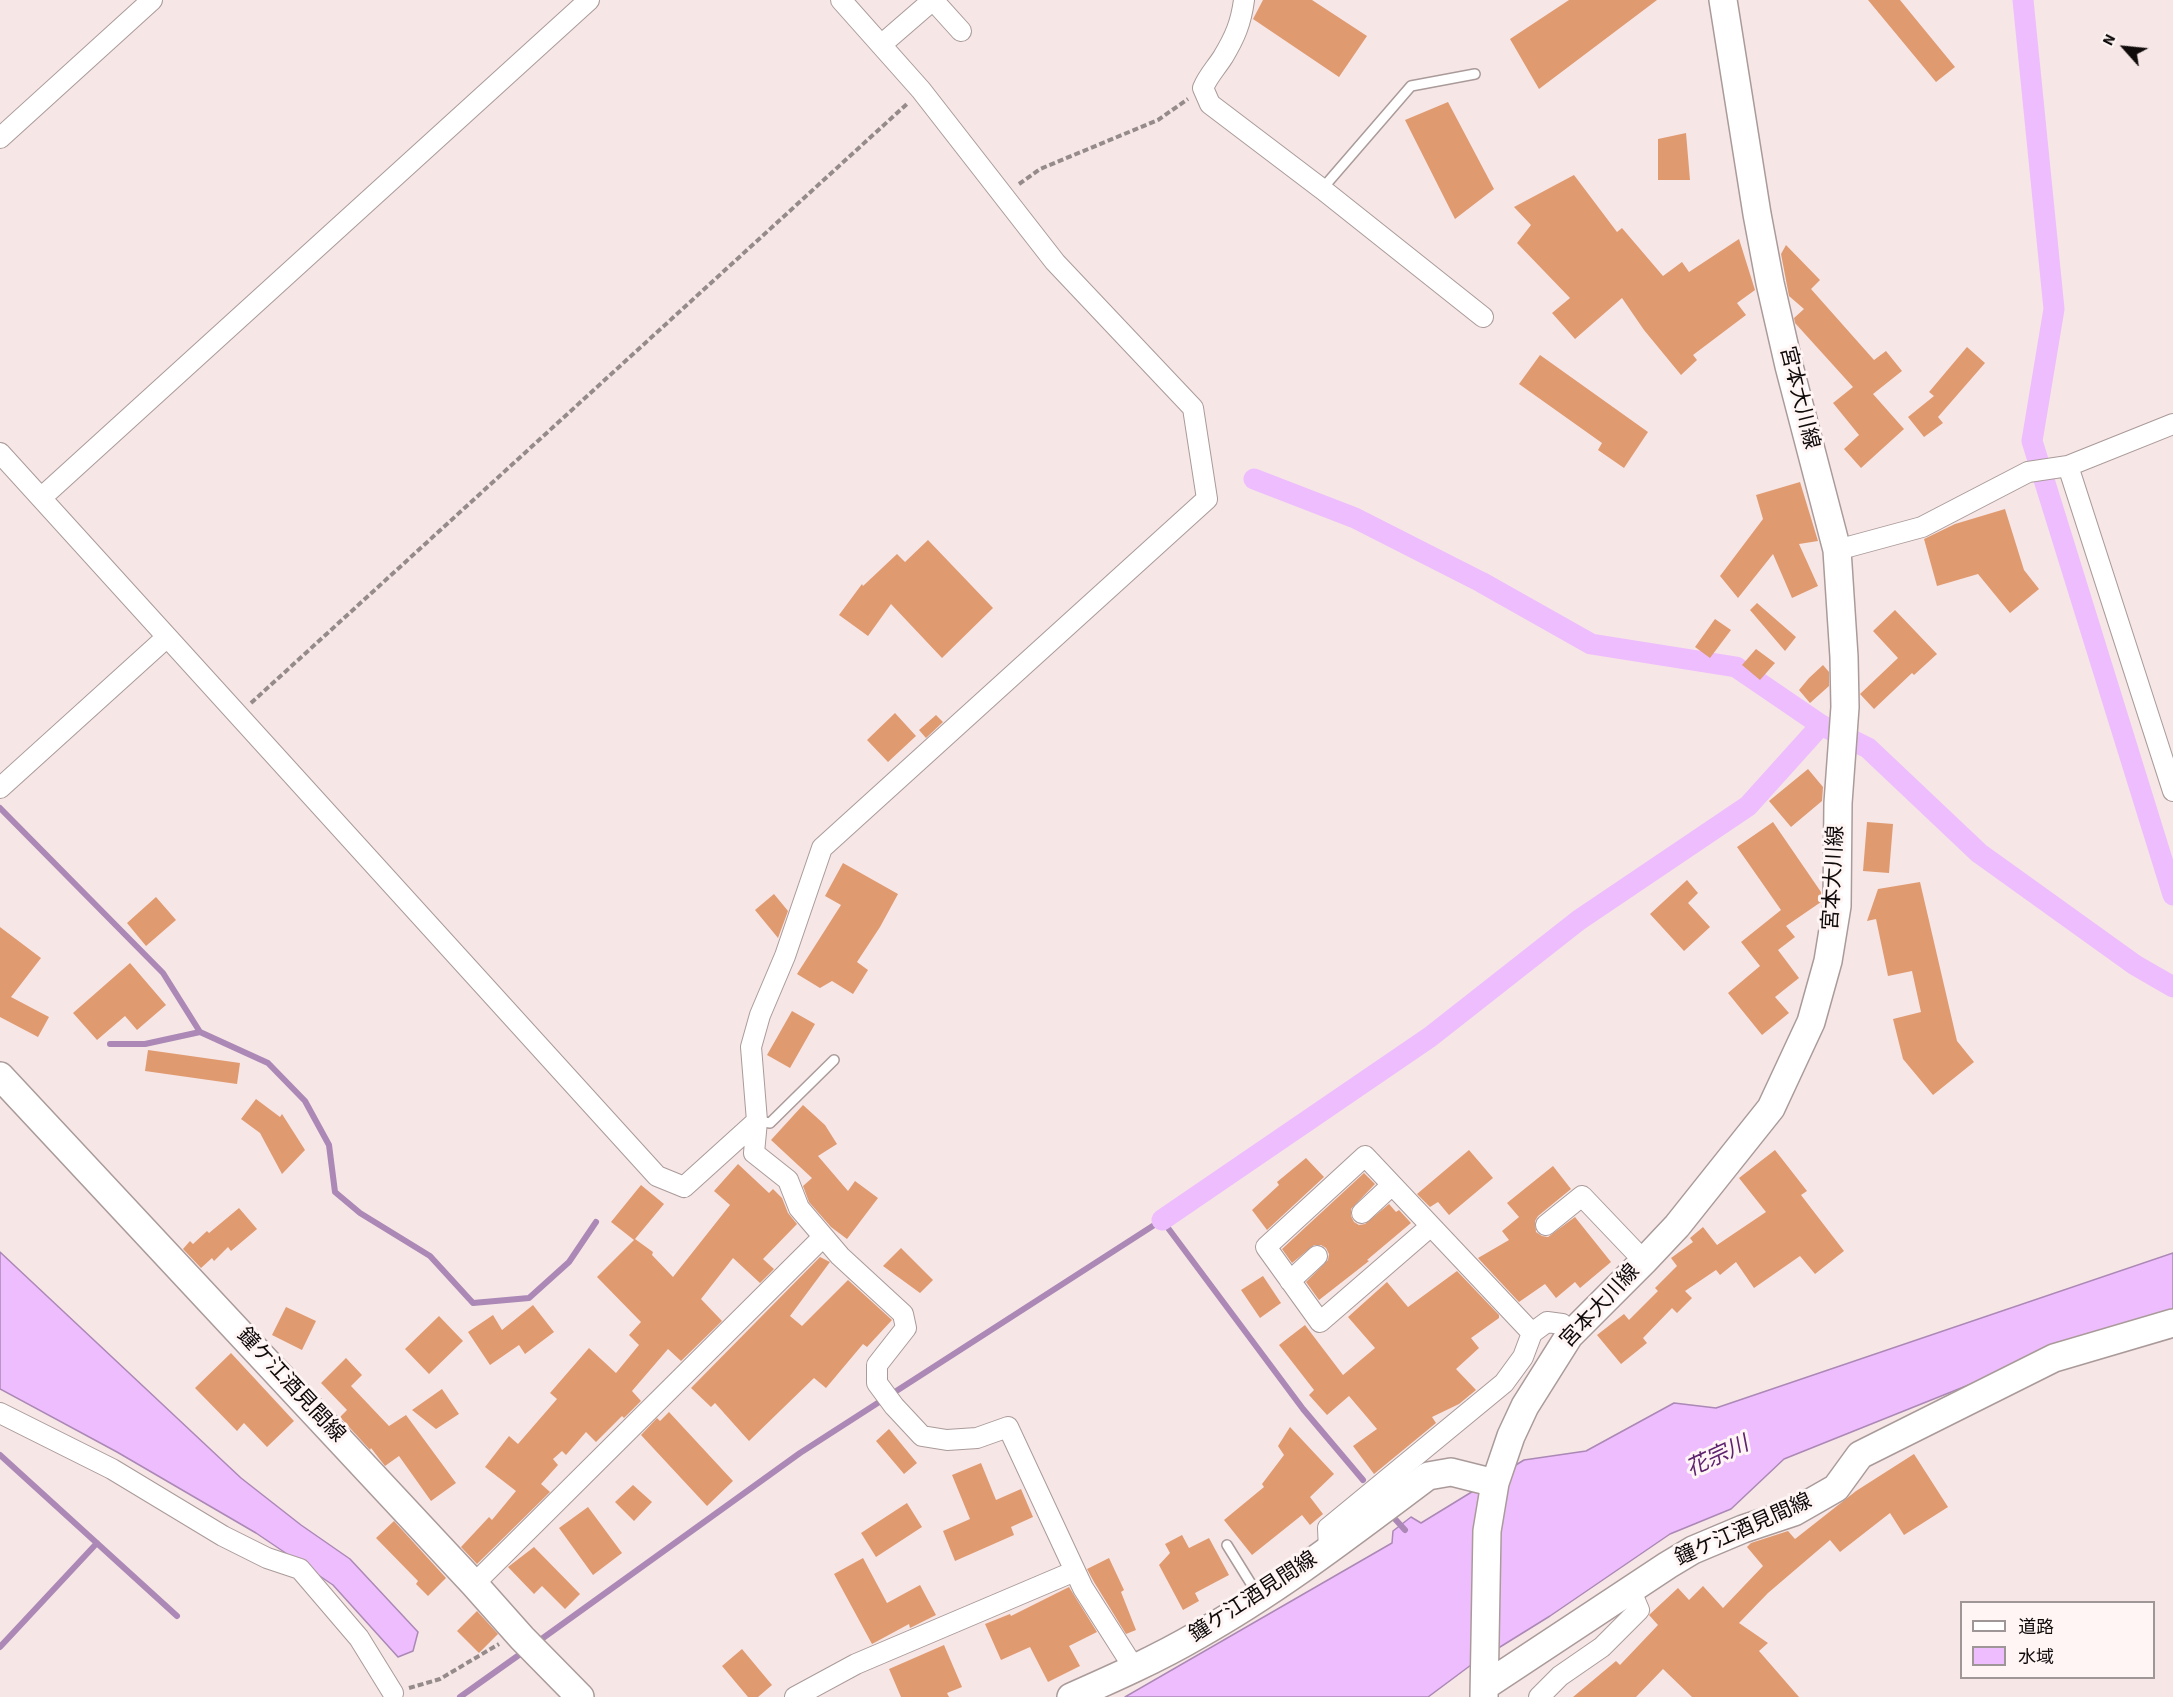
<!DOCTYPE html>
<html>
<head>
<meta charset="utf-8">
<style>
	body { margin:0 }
	#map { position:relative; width:2173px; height:1697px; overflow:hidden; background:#f6e6e6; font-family:"Source Sans 3","Noto Sans JP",sans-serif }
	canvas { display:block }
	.legend { position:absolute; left:1960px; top:1601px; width:195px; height:78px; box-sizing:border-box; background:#fff5f5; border:2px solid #9f9797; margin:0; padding:8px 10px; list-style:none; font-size:18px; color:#100b0b }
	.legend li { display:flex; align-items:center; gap:12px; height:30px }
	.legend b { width:30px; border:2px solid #9f9797 }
	.north { position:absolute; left:2095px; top:18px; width:60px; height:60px; -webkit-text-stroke:4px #fff5f5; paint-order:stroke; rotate:297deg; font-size:16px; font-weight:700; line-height:24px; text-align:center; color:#100b0b }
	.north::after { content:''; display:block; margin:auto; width:21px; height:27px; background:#100b0b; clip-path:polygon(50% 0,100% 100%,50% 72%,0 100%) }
</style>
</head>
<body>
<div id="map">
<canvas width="2173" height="1697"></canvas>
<ul class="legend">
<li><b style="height:8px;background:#fff"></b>道路</li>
<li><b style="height:16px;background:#eebdfe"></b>水域</li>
</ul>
<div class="north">N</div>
</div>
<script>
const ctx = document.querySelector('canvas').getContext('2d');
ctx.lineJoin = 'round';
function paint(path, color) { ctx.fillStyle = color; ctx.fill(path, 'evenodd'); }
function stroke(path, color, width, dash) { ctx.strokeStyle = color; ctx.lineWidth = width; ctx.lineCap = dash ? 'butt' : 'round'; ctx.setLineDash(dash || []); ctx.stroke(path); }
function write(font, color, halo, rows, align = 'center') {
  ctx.font = font + ' "Source Sans 3","Noto Sans JP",sans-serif'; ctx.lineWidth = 6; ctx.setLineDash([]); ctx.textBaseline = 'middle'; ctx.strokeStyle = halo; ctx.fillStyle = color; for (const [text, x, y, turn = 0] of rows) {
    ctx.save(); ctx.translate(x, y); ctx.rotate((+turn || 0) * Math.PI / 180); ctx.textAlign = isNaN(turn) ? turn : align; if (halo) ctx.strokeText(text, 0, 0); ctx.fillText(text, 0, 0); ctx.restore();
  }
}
const water = new Path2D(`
	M0,1252L241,1478L301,1525L350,1559L418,1632L413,1651L398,1657L333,1585L256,1533L117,1452L0,1389Z
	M2173,1253V1309L2006,1370L1784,1459L1731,1509L1670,1534L1550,1616L1471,1665L1428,1697H1125L1392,1543L1393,1531L1411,1517L1421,1523L1524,1460L1586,1451L1674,1403L1716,1408Z`);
paint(water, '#eebdfe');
stroke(water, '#ab88b5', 1.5);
stroke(new Path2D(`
	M0,808L163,973L200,1032
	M110,1044H145L200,1032L268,1063L305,1101L329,1145L335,1192L360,1213L430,1256L473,1303L529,1298L569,1262L596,1222
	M0,1455L177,1616
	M1395,1519L1405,1530
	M536,1643L800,1453L1162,1220L1303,1409L1363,1480
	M0,1647L97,1543
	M460,1697L526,1650`), '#ab88b5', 6);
stroke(new Path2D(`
	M2023,0L2054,309L2032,441L2173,895
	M1254,479L1355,518L1481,582L1591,644L1736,667L1821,725L1868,748L1979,853L2135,965L2173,987
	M1162,1220L1430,1037L1579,920L1748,806L1821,725`), '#eebdfe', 21);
paint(new Path2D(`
	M1263,0H1312L1367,36L1339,77L1253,19Z
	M1569,0H1657L1539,89L1510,39Z
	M1868,0H1900L1955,67L1936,82Z
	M1448,102L1494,189L1455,219L1405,120Z
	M1686,133L1690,180H1658V139Z
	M1574,175L1617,232L1622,228L1663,276L1682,262L1689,272L1739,239L1755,290L1737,303L1746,315L1693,355L1697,360L1681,375L1644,330L1622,298L1575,339L1552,313L1570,298L1517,243L1531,225L1514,207Z
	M1786,245L1820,280L1811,289L1874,360L1886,351L1902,371L1873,394L1904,429L1861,468L1844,449L1859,435L1833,403L1853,387L1795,323L1794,318L1804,309L1789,296L1781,254Z
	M1967,347L1985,363L1938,417L1943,423L1924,437L1908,417L1934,396L1929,392Z
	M1540,355L1648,432L1624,468L1598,450L1602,443L1519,384Z
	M1800,482L1818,541L1799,544L1818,586L1792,598L1773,554L1738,598L1720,576L1763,519L1756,495Z
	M2005,509L2024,570L2039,589L2010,613L1978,574L1937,586L1924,539L1955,524Z
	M928,540L993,608L942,658L891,604L868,636L839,615L862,584L863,586L897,554L905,562Z
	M1757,603L1796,637L1785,651L1750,610Z
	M1895,610L1937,654L1914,675L1912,673L1874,709L1860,694L1898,658L1873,631Z
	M1715,619L1731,630L1710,658L1695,647Z
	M1756,649L1775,663L1760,680L1742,665Z
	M1823,665L1829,672V686L1810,703L1799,690L1809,678Z
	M895,713L916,736L888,762L867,740Z
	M936,715L943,722L926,738L919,730Z
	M1808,769L1823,787L1822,801L1791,827L1769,801Z
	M1773,822L1821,892V902L1786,926L1795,937L1778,950L1799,978L1775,997L1789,1013L1762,1035L1728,993L1760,966L1741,942L1781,910L1737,847Z
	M1867,822L1893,824L1889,873L1863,871Z
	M843,863L898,894L880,927L857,962L868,970L853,994L832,981L820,988L797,974L841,905L825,896Z
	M1687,880L1698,893L1688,903L1710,927L1684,951L1650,914Z
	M1920,882L1957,1041L1974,1062L1933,1095L1903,1059L1893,1019L1921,1012L1912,971L1888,976L1876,919L1867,921L1878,889Z
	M774,894L788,911L778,938L755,910Z
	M156,897L176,920L146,946L127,923Z
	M0,927L41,958L11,997L49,1017L38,1037L0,1017Z
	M130,963L166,1005L137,1030L125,1016L97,1040L73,1013Z
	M792,1011L815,1024L790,1068L767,1055Z
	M148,1050L240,1063L237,1084L145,1071Z
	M256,1099L280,1117L282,1114L305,1150L282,1174L260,1133L241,1119Z
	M803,1105L825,1125L837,1144L818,1156L848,1191L855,1181L878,1198L847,1239L831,1227L809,1202L803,1186L812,1178L771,1140Z
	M1469,1150L1493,1178L1449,1215L1438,1202L1430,1207L1417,1194Z
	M1775,1150L1807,1191L1801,1195L1844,1251L1815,1274L1800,1256L1754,1288L1736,1262L1720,1275L1716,1270L1685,1291L1692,1298L1677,1313L1672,1308L1643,1338L1647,1343L1621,1364L1597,1335L1624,1314L1629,1320L1658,1291L1655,1288L1677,1266L1671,1258L1693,1242L1690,1238L1703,1227L1717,1245L1766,1212L1739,1178Z
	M1306,1158L1324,1177L1267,1230L1252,1210L1279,1185L1277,1182Z
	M738,1164L769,1193L773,1189L782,1198L788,1213L797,1224L763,1259L774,1269L760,1283L733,1258L701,1299L722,1321L681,1361L668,1349L632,1391L641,1401L624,1418L622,1416L596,1442L586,1432L566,1455L562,1451L553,1459L558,1465L541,1484L550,1492L477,1564L461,1547L489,1517L492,1520L516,1491L485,1467L509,1436L518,1444L557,1399L550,1393L589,1348L616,1373L639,1345L629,1335L641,1322L597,1277L634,1240L611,1222L641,1185L664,1204L635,1239L653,1252L652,1255L673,1277L730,1205L714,1191Z
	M1553,1166L1571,1189L1538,1216L1535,1221L1536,1232L1542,1236L1548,1237L1575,1217L1611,1262L1580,1288L1575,1282L1556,1298L1545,1284L1519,1302L1478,1258L1509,1240L1502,1231L1519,1217L1507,1203Z
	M1364,1173L1375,1184L1351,1209V1216L1354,1222L1359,1225L1365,1224L1389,1204L1396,1212L1399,1210L1411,1223L1367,1260L1369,1261L1319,1300L1306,1282L1328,1260L1329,1254L1326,1248L1321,1245H1314L1292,1263L1282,1249Z
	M239,1208L257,1229L231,1251L228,1247L214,1261L212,1258L201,1268L183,1249L190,1241L193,1244L207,1231L209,1233Z
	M901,1248L933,1280L920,1293L883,1266Z
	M820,1257L830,1262L790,1316L802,1326L848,1280L892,1320L867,1347L863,1344L826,1388L814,1378L749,1441L715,1403L711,1407L691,1388Z
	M1457,1271L1499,1315V1318L1471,1338L1479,1348L1456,1369L1476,1390L1459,1404L1432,1417L1436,1423L1374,1474L1353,1446L1377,1429L1349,1396L1327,1415L1309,1395L1314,1390L1279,1345L1305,1325L1343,1375L1375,1348L1348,1317L1387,1282L1408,1307Z
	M1263,1276L1281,1303L1260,1318L1241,1290Z
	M533,1305L554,1332L525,1354L519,1345L490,1365L468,1332L493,1315L502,1330Z
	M286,1307L316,1321L302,1350L272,1335Z
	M439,1316L463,1341L429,1374L405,1349Z
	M231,1353L294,1421L267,1447L244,1423L237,1431L195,1388Z
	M346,1358L362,1375L351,1386L389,1426L406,1415L456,1483L431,1501L399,1456L385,1466L371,1448L370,1450L340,1417L347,1410L321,1383Z
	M442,1389L459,1414L436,1429L412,1410Z
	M669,1412L733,1481L707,1506L641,1435L657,1418L660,1421Z
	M1290,1427L1334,1474L1310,1497L1323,1514L1310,1525L1302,1515L1252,1555L1224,1520L1264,1487L1262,1484L1284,1455L1278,1446Z
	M889,1429L917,1463L904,1474L876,1441Z
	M1914,1454L1948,1507L1904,1535L1890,1513L1840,1552L1830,1540L1768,1593L1739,1623L1768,1643L1759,1651L1799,1697H1692L1663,1669L1636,1697H1573L1616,1661L1620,1665L1658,1625L1649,1615L1678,1588L1689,1600L1703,1586L1723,1608L1763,1566L1747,1547L1751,1543L1788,1531L1795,1539L1856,1491Z
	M981,1463L996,1500L1021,1489L1033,1517L1011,1527L1014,1535L955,1561L943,1531L970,1519L952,1475Z
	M633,1485L652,1502L634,1521L615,1502Z
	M907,1503L922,1527L876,1557L861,1533Z
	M588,1507L622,1553L593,1575L559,1528Z
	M394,1521L446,1578L428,1596L416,1584L418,1581L376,1538Z
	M1182,1535L1189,1548L1209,1538L1229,1575L1195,1593L1199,1601L1183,1610L1159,1565L1170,1553L1165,1544Z
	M534,1547L580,1594L565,1609L542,1586L534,1594L508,1567Z
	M863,1558L887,1603L920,1585L936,1615L910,1628L909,1624L872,1644L834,1574Z
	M1109,1558L1124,1590L1121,1592L1136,1630L1126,1634L1094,1582L1087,1569Z
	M1069,1587L1097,1632L1069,1646L1080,1666L1048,1682L1030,1647L1001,1660L985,1624L1010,1614L1011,1616Z
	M477,1611L498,1634L479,1653L457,1631Z
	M944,1645L962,1687L947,1693L949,1697H901L889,1669Z
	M742,1649L772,1685L758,1697H748L722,1666Z`), '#e09a70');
const lane = new Path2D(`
	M1322,189L1411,86L1475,74
	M757,1121L770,1123L834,1060
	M1227,1545L1258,1595`);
const street = new Path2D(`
	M841,0L921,90L1055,262L1193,408L1207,499L822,848L785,956L760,1015L751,1047L757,1121L754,1153L788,1180L799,1208L840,1256L903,1314L906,1328L877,1365V1383L894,1406L922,1436L947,1440L977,1438L1008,1427L1083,1588L1134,1668
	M933,0L961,31
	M1244,0C1241,23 1235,37 1223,57C1216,68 1208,76 1203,88L1210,104L1322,189L1483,317
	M881,45L933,0
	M0,138L152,0
	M0,453L657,1176L684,1187L757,1121
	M2068,466L2173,791
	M41,498L589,0
	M1837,550L1922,527L2028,472L2068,466L2173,424
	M0,788L167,637
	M1362,1213L1392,1185
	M1546,1225L1582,1196L1644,1261
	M1431,1226L1320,1322L1266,1247L1365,1156L1532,1333
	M1290,1281L1317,1256
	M0,1413L112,1469L223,1536L267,1558L300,1569L359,1638L393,1693
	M1329,1550L1328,1528L1504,1383L1523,1357L1532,1333L1547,1322L1562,1324L1569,1336
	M474,1584L823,1237
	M795,1697L856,1664L1075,1571
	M1539,1697L1560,1676L1602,1647L1639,1610L1630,1589`);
const secondary = new Path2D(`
	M0,1076L474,1584L522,1638L580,1697
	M1485,1686L1668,1565L1693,1550L1743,1529L1794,1512L1836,1488L1860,1455L2054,1358L2173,1323
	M1071,1697C1114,1678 1157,1659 1198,1635C1280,1589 1353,1532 1428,1476L1451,1472L1495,1483
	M1484,1697L1487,1531L1495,1483L1511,1436L1525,1406L1569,1336L1644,1261L1677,1226L1771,1108L1811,1022L1828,961L1837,906L1838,803L1845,707L1844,657L1837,550L1789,366L1770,283L1757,214L1723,0`);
stroke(lane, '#aa9b9a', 12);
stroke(street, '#aa9b9a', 22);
stroke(secondary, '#aa9b9a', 30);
stroke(new Path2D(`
	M1019,184L1040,169L1158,120L1188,99
	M251,703L908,103
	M409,1688L440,1679L499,1644`), '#968b8b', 4, [6, 3]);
stroke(lane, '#fff', 9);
stroke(street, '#fff', 20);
stroke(secondary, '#fff', 27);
write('21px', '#100b0b', '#fff5f5', [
	["宮本大川線",1798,398,76],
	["宮本大川線",1835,878,-87],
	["宮本大川線",1601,1307,-47],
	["鐘ケ江酒見間線",290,1386,47],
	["鐘ケ江酒見間線",1744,1531,-24],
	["鐘ケ江酒見間線",1254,1598,-33]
]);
write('italic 22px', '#5d236e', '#fff5f5', [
	["花宗川",1718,1458,-25]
]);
</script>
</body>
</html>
